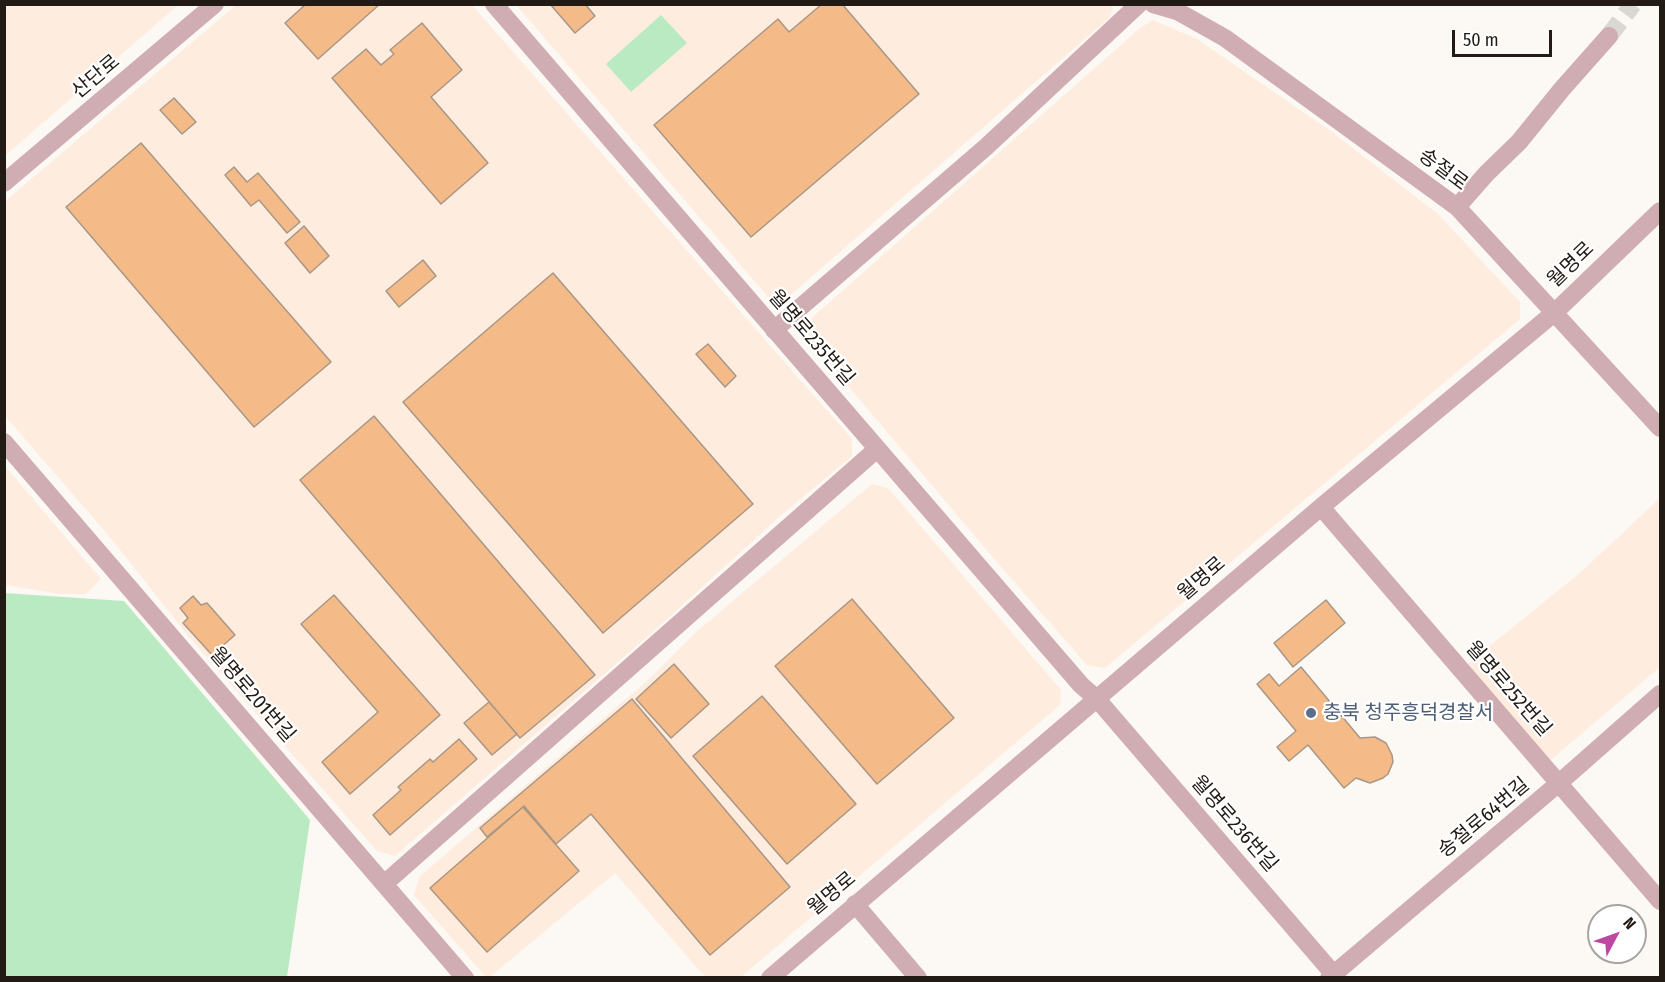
<!DOCTYPE html>
<html>
<head>
<meta charset="utf-8">
<style>
	body { margin:0 }
	#map { position:relative; width:1665px; height:982px; overflow:hidden; background:#fcf8f4; font-family:"Fira Sans Condensed",sans-serif }
	canvas { display:block }
	.frame { position:absolute; inset:0; border:6px solid #221b15; pointer-events:none }
	.north { position:absolute; left:1587px; top:904px; width:60px; height:60px; box-sizing:border-box; background:#fff; border:2px solid #a7a4a1; border-radius:50%; rotate:49deg; font-size:16px; font-weight:700; line-height:24px; text-align:center; color:#221b15 }
	.north::after { content:''; display:block; margin:auto; width:21px; height:27px; background:#bd489f; clip-path:polygon(50% 0,100% 100%,50% 72%,0 100%) }
	.scale { position:absolute; left:1452px; top:30px; width:100px; height:27px; box-sizing:border-box; border:3px solid #221b15; border-top:0; padding-left:8px; font-size:18px; line-height:21px; white-space:nowrap; color:#221b15; -webkit-text-stroke:4px #fff; paint-order:stroke }
</style>
</head>
<body>
<div id="map">
<canvas width="1665" height="982"></canvas>
<div class="frame"></div>
<div class="north">N</div>
<div class="scale">50 m</div>
</div>
<script>
const ctx = document.querySelector('canvas').getContext('2d');
ctx.lineJoin = 'round';
function paint(path, color) { ctx.fillStyle = color; ctx.fill(path, 'evenodd'); }
function stroke(path, color, width, dash) { ctx.strokeStyle = color; ctx.lineWidth = width; ctx.lineCap = dash ? 'butt' : 'round'; ctx.setLineDash(dash || []); ctx.stroke(path); }
function write(font, color, halo, rows, align = 'center') {
  ctx.font = font + ' "Fira Sans Condensed","Noto Sans KR",sans-serif'; ctx.lineWidth = 4.5; ctx.setLineDash([]); ctx.textBaseline = 'middle'; ctx.strokeStyle = halo; ctx.fillStyle = color; for (const [text, x, y, turn = 0] of rows) {
    ctx.save(); ctx.translate(x, y); ctx.rotate((+turn || 0) * Math.PI / 180); ctx.textAlign = isNaN(turn) ? turn : align; if (halo) ctx.strokeText(text, 0, 0); ctx.fillText(text, 0, 0); ctx.restore();
  }
}
paint(new Path2D(`
	M5,4H178V5L5,156Z
	M1111,4L1113,9L1109,18L786,299L769,298L516,5Z
	M236,5H472L852,439V456L778,518L656,629L395,856L377,851L189,637L109,536L5,416L4,202Z
	M1153,20L1197,39L1332,132L1438,214L1520,302V319L1105,668L1087,665L995,560L806,336L807,322L1139,29Z
	M5,466L101,579L86,594H59L5,585Z
	M872,484L888,488L1061,690L1060,705L741,977H705L615,873L490,977H486L414,895L419,877L647,681L696,632Z
	M1660,498V667L1546,764L1465,666L1581,572Z`), '#feeddf');
paint(new Path2D(`
	M661,15L687,43L631,92L606,64Z
	M4,593L124,601L310,820L287,977H5Z`), '#baeac2');
const building = new Path2D(`
	M306,4H380L318,59L285,23Z
	M550,4H585L595,16L575,33Z
	M822,4H842L919,94L751,237L654,125L778,19L789,32Z
	M422,23L462,70L431,97L488,163L441,204L332,78L366,49L381,65L394,54L390,50Z
	M174,98L196,122L182,134L160,110Z
	M141,143L331,362L254,427L66,207Z
	M234,167L247,182L258,173L300,222L287,233L259,200L251,206L225,175Z
	M304,226L329,256L310,273L285,243Z
	M423,260L436,276L399,307L386,291Z
	M553,273L753,504L603,633L403,402Z
	M708,344L736,376L725,387L696,354Z
	M374,416L595,675L520,738L300,480Z
	M334,595L440,715L350,794L322,762L378,712L301,624Z
	M193,596L201,605L207,603L235,635L212,655L183,623L188,618L180,608Z
	M852,599L954,718L877,784L775,666Z
	M1326,600L1345,623L1293,667L1274,643Z
	M674,664L709,704L671,738L636,699Z
	M1301,667L1360,738L1375,737L1386,743L1392,755L1393,762L1388,774L1383,778L1370,783L1356,778L1344,788L1308,745L1289,761L1277,747L1296,731L1257,684L1269,674L1279,686Z
	M762,696L856,804L787,864L693,756Z
	M632,699L790,887L710,955L591,814L556,844L524,806L487,837L480,828Z
	M489,702L517,734L492,755L464,723Z
	M459,739L477,759L390,835L373,815L401,790L398,787L430,759L433,762Z
	M523,807L579,871L487,952L430,888Z`);
paint(building, '#f4bb89');
stroke(building, '#a99685', 1.5);
stroke(new Path2D(`
	M1609,36L1633,4`), '#dbd7d3', 18, [18, 9]);
stroke(new Path2D(`
	M494,4L1081,685L1097,699L1337,978
	M1153,4L1177,11L1225,38L1457,207L1660,428
	M4,183L215,4
	M1457,207L1487,173L1519,142L1562,89L1609,36
	M774,330L986,147L1139,4
	M4,442L465,978
	M1321,507L1660,901
	M384,884L877,449
	M855,904L918,978
	M770,978L1321,507L1554,313L1660,211
	M1329,978L1559,783L1660,694`), '#d0adb3', 18);
for (const [x, y, r, color] of [
	[1311,713,6,"#5c6f8a"]
]) { const dot = new Path2D(); dot.arc(x, y, r, 0, 2 * Math.PI); ctx.fillStyle = color; ctx.fill(dot); stroke(dot, '#fff', 2); }
write('20px', '#221b15', '#fff', [
	["산단로",96,77,-40],
	["송절로",1443,170,37],
	["월명로",1571,265,-44],
	["월명로235번길",811,338,49],
	["월명로",1202,579,-41],
	["월명로252번길",1508,689,49],
	["월명로201번길",252,695,49],
	["송절로64번길",1484,818,-40],
	["월명로236번길",1234,824,49],
	["월명로",832,894,-40]
]);
write('20px', '#4e5e75', '#fff', [
	["충북 청주흥덕경찰서",1323,713]
], 'left');
</script>
</body>
</html>
